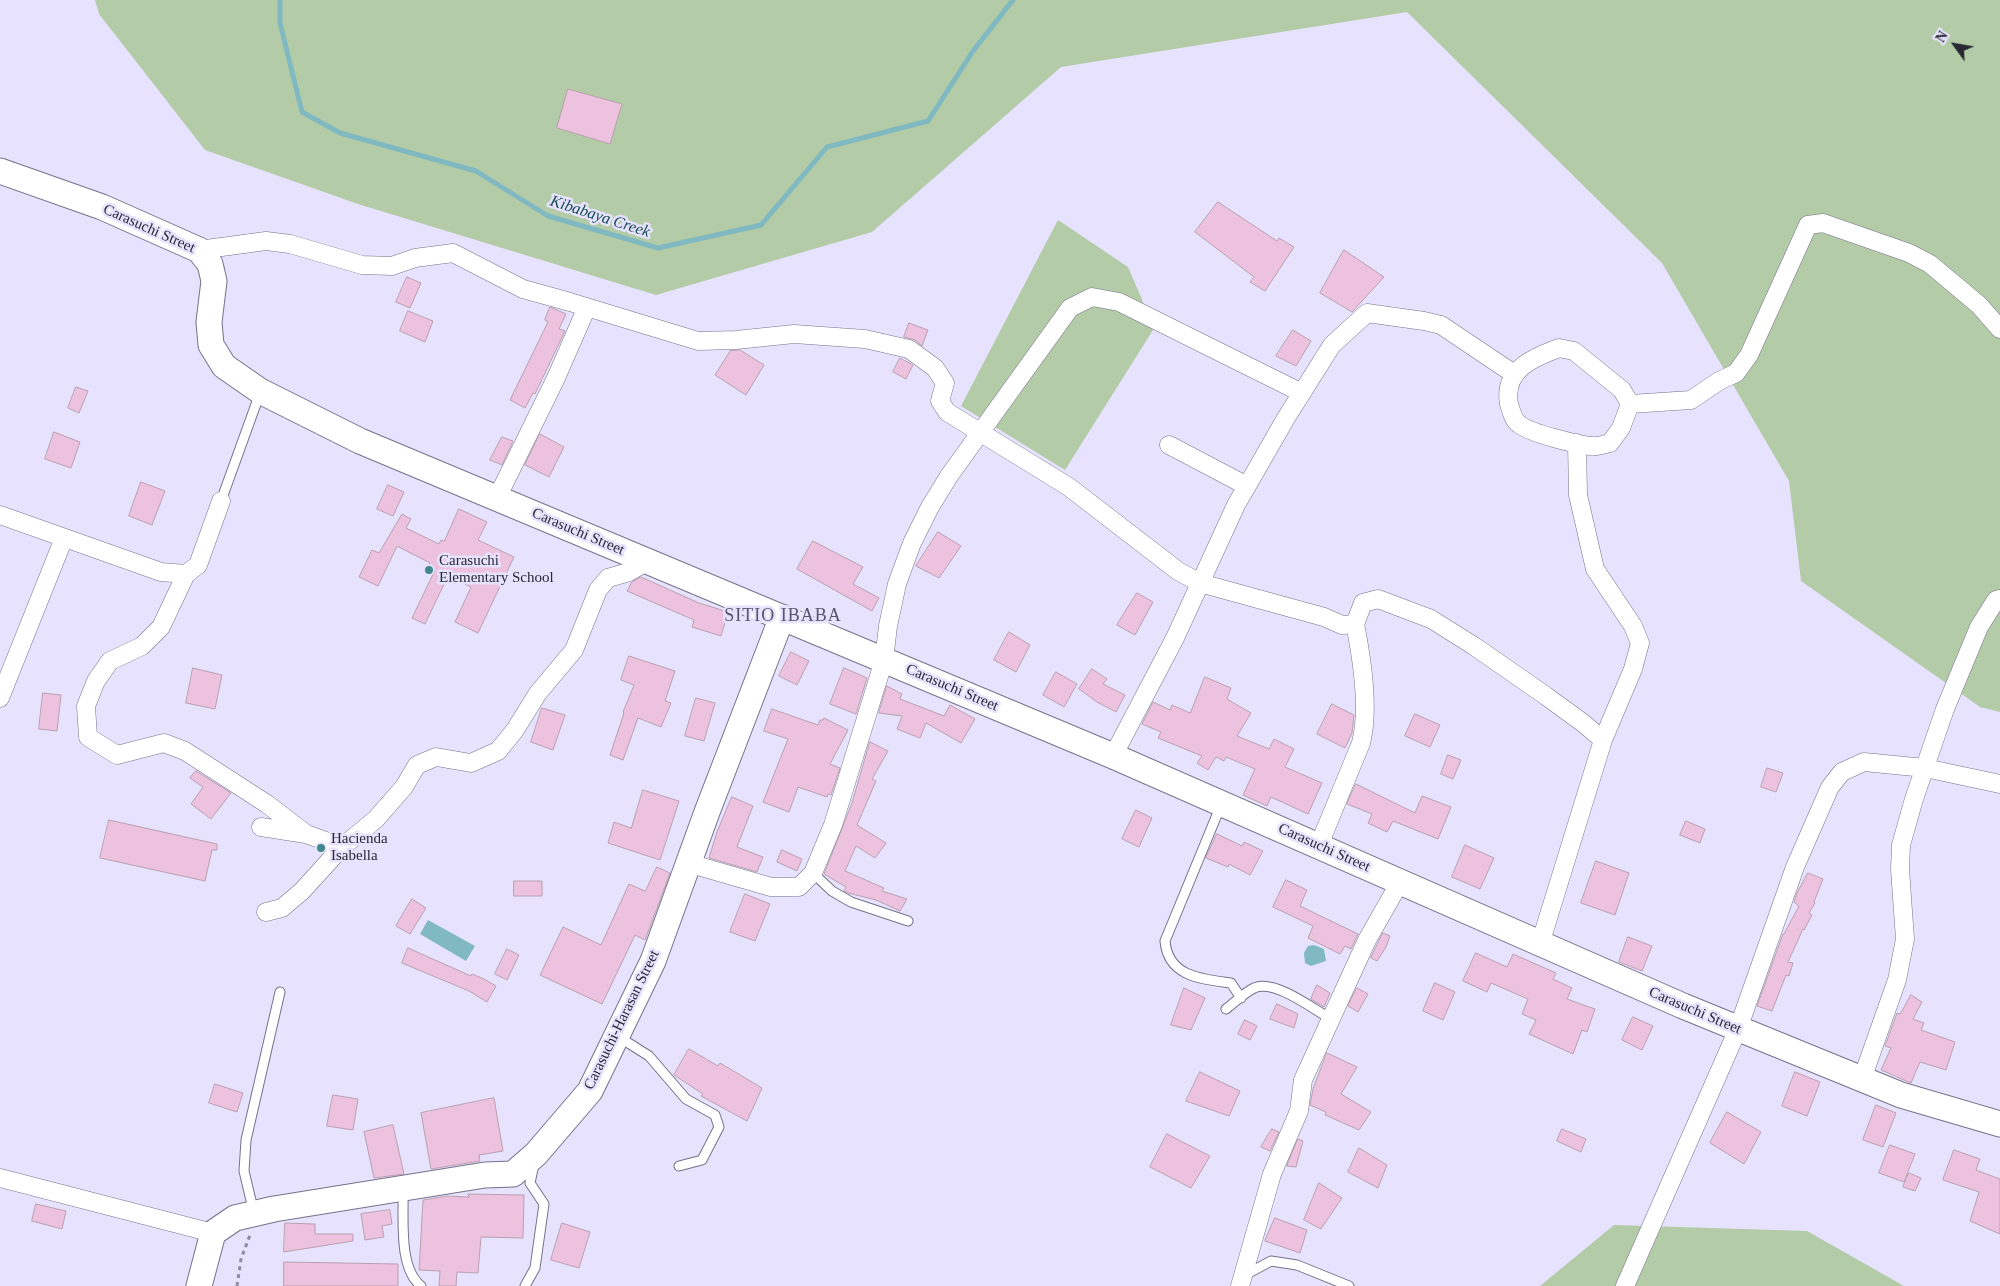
<!DOCTYPE html>
<html>
<head>
<meta charset="utf-8">
<style>
	body { margin:0 }
	#map { position:relative; width:2000px; height:1286px; overflow:hidden; background:#e7e3fe; font-family:Georgia,serif }
	canvas { display:block }
	.north { position:absolute; left:1930px; top:20px; width:50px; height:50px; -webkit-text-stroke:4px #e7e3fe; paint-order:stroke; rotate:302deg; font-size:14px; font-weight:700; line-height:20px; text-align:center; color:#2a2933 }
	.north::after { content:''; display:block; margin:auto; width:18px; height:22px; background:#2a2933; clip-path:polygon(50% 0,100% 100%,50% 72%,0 100%) }
</style>
</head>
<body>
<div id="map">
<canvas width="2000" height="1286"></canvas>
<div class="north">N</div>
</div>
<script>
const ctx = document.querySelector('canvas').getContext('2d');
ctx.lineJoin = 'round';
function paint(path, color) { ctx.fillStyle = color; ctx.fill(path, 'evenodd'); }
function stroke(path, color, width, dash) { ctx.strokeStyle = color; ctx.lineWidth = width; ctx.lineCap = dash ? 'butt' : 'round'; ctx.setLineDash(dash || []); ctx.stroke(path); }
function write(font, color, halo, rows, align = 'center') {
  ctx.font = font + ' Georgia,serif'; ctx.lineWidth = 5; ctx.setLineDash([]); ctx.textBaseline = 'middle'; ctx.strokeStyle = halo; ctx.fillStyle = color; for (const [text, x, y, turn = 0] of rows) {
    ctx.save(); ctx.translate(x, y); ctx.rotate((+turn || 0) * Math.PI / 180); ctx.textAlign = isNaN(turn) ? turn : align; if (halo) ctx.strokeText(text, 0, 0); ctx.fillText(text, 0, 0); ctx.restore();
  }
}
paint(new Path2D(`
	M95,0H2000V712L1980,707L1801,581L1789,481L1662,263L1407,12L1061,67L872,232L656,295L358,204L205,150L99,14Z
	M1058,220L1128,267L1141,297L1153,330L1065,470L961,406Z
	M1614,1225L1807,1231L1904,1286H1540Z`), '#b3cba6');
paint(new Path2D(`
	M428,920L475,946L466,961L420,934Z
	M1314,945L1324,949L1326,961L1311,966L1305,963L1304,953L1308,946Z`), '#80b9c1');
stroke(new Path2D(`
	M280,0V23L302,112L340,133L476,171L548,216L658,248L761,225L827,147L928,121L973,51L1013,0`), '#80b9c1', 5);
const building = new Path2D(`
	M568,89L622,104L610,144L557,128Z
	M1218,202L1277,241L1279,238L1294,247L1265,291L1250,282L1254,277L1195,232Z
	M1344,250L1384,277L1352,312L1320,293Z
	M407,277L421,283L410,308L396,302Z
	M550,307L566,314L559,329L565,331L535,394L533,393L525,408L510,400L548,322L545,320Z
	M408,311L433,321L425,342L400,331Z
	M909,323L928,330L922,346L915,340L904,337Z
	M1293,330L1311,341L1296,366L1276,356Z
	M740,350L764,365L746,395L715,375L730,351Z
	M900,358L913,365L906,379L893,372Z
	M76,387L88,391L79,413L68,408Z
	M54,432L80,442L71,468L45,459Z
	M540,434L564,447L549,477L525,465Z
	M502,437L513,441L502,465L490,460Z
	M141,482L165,491L152,525L129,516Z
	M388,485L404,492L393,516L377,509Z
	M459,509L487,522L478,540L514,557L478,633L455,622L471,587L448,576L425,624L412,618L435,570L428,567L430,563L397,546L378,586L359,577L372,550L379,553L402,514L411,519L406,528L439,544L441,540L444,541Z
	M938,532L961,546L939,578L916,566Z
	M813,541L863,567L853,584L879,598L872,611L797,569Z
	M641,577L699,603L728,612L721,636L692,627L694,620L627,591L632,582Z
	M1137,593L1153,602L1135,635L1117,625Z
	M1009,632L1030,645L1016,672L994,660Z
	M791,652L809,661L797,685L779,676Z
	M629,656L675,671L665,701L671,703L661,727L638,718L623,760L610,755L624,713L623,712L634,685L621,680Z
	M193,668L222,675L215,709L186,703Z
	M844,668L867,678L856,714L830,704Z
	M1092,669L1107,679L1103,684L1125,695L1116,712L1097,702L1079,689Z
	M1056,672L1077,684L1064,707L1043,695Z
	M1205,677L1231,688L1227,699L1251,713L1237,736L1269,749L1274,739L1294,749L1285,767L1322,783L1308,814L1271,797L1267,806L1243,795L1255,769L1226,757L1224,761L1216,757L1208,770L1197,763L1202,756L1158,738L1161,732L1142,724L1153,702L1170,710L1172,705L1190,713Z
	M887,686L902,694L900,699L944,716L950,705L975,719L961,743L926,723L920,738L897,729L902,716L879,713Z
	M43,693L61,695L57,731L39,729Z
	M696,698L715,703L704,741L685,736Z
	M1332,704L1354,715L1352,733L1345,748L1317,734Z
	M542,708L565,715L553,750L531,742Z
	M772,709L818,725L820,720H823L824,718L848,730L830,764L840,768L831,795L828,794L827,797L798,787L789,812L763,802L788,739L764,731Z
	M1415,714L1440,725L1430,747L1405,736Z
	M870,742L888,751L872,779L876,781L857,825L886,843L875,858L856,846L845,871L884,888L882,891L907,899L900,911L876,900L848,893L844,891L846,887L824,874L852,803Z
	M1448,755L1461,760L1453,779L1441,774Z
	M1767,768L1783,773L1776,792L1761,787Z
	M196,771L231,793L211,819L191,804L203,787L190,778Z
	M1356,784L1415,813L1422,796L1451,807L1438,839L1393,821L1387,832L1368,823L1372,814L1347,804Z
	M643,790L679,801L660,860L608,843L614,822L631,828Z
	M732,797L753,806L737,847L763,857L757,872L709,858L717,832Z
	M1136,810L1152,818L1139,847L1122,839Z
	M109,820L217,844V850H212L205,881L100,858Z
	M1686,821L1705,829L1700,843L1680,835Z
	M1217,834L1242,846L1244,842L1263,851L1250,875L1229,864L1228,867L1206,858Z
	M1465,845L1494,858L1480,889L1452,877Z
	M782,850L802,859L797,871L777,862Z
	M1596,861L1629,873L1615,915L1581,903Z
	M657,867L670,873L645,940L635,935L602,1004L540,975L563,927L601,945L629,884L645,891Z
	M1808,873L1823,879L1814,902L1815,903L1809,913L1812,915L1804,930L1803,929L1788,962L1793,963L1789,976L1786,975L1772,1011L1757,1006L1783,934H1784L1799,906L1794,902L1797,893Z
	M1286,880L1307,890L1300,906L1358,934L1351,949L1345,946L1340,954L1308,938L1313,926L1273,907Z
	M514,881H542V896H514Z
	M745,894L770,904L755,941L730,932Z
	M412,899L426,908L410,934L396,926Z
	M1383,933L1390,936L1386,947L1377,961L1371,958Z
	M1628,937L1652,946L1642,971L1619,962Z
	M408,948L471,976L472,974L484,979L496,986L487,1002L469,991L402,963Z
	M507,949L519,955L507,980L495,974Z
	M1476,953L1507,967L1513,954L1556,973L1553,979L1572,988L1567,999L1595,1009L1587,1032L1582,1030L1573,1054L1529,1034L1536,1020L1522,1014L1528,999L1491,983L1487,992L1463,981Z
	M1435,983L1455,992L1443,1020L1423,1011Z
	M1317,985L1330,993L1324,1007L1311,999Z
	M1184,988L1205,998L1191,1030L1171,1025Z
	M1357,988L1368,994L1358,1012L1348,1006Z
	M1911,995L1922,1002L1913,1019L1924,1023L1921,1030L1955,1042L1946,1070L1920,1062L1911,1083L1881,1070L1891,1048L1885,1046L1897,1013L1900,1014Z
	M1277,1004L1298,1014L1294,1028L1270,1019Z
	M1633,1017L1653,1026L1642,1050L1622,1040Z
	M1245,1020L1257,1026L1250,1040L1238,1034Z
	M689,1049L718,1066L720,1063L762,1088L747,1121L701,1096L703,1094L674,1075Z
	M1327,1053L1357,1067L1341,1094L1371,1112L1359,1130L1325,1115L1326,1112L1310,1105L1313,1089Z
	M1200,1072L1240,1091L1229,1116L1186,1101Z
	M1795,1072L1820,1082L1807,1116L1782,1106Z
	M215,1084L243,1093L237,1112L209,1103Z
	M333,1095L358,1099L353,1130L327,1126Z
	M494,1098L503,1151L479,1155L480,1161L431,1169L421,1113Z
	M1876,1105L1896,1113L1883,1147L1863,1140Z
	M1727,1112L1761,1132L1744,1164L1710,1143Z
	M393,1125L404,1174L374,1178L364,1132Z
	M1272,1129L1279,1132L1270,1151L1261,1147Z
	M1562,1129L1586,1139L1581,1152L1557,1141Z
	M1167,1134L1210,1156L1191,1188L1150,1167Z
	M1298,1139L1303,1141L1296,1167L1287,1166Z
	M1890,1145L1915,1154L1904,1182L1879,1173Z
	M1359,1148L1387,1165L1378,1188L1348,1172Z
	M1954,1150L1980,1159L1976,1170L2000,1179V1234L1970,1221L1979,1192L1943,1180Z
	M1909,1173L1921,1178L1915,1191L1903,1187Z
	M1319,1183L1342,1198L1321,1229L1304,1220Z
	M468,1194L524,1195L523,1238L481,1237L478,1273L457,1272L456,1286H439L440,1271L419,1270L423,1200L447,1196L469,1197Z
	M36,1204L66,1211L62,1229L32,1221Z
	M390,1210L392,1224L382,1226L384,1237L365,1240L361,1214Z
	M1275,1218L1307,1230L1300,1253L1265,1241Z
	M285,1223L315,1224V1234H353V1241L284,1252Z
	M562,1223L590,1232L579,1268L551,1260Z
	M284,1262L398,1264V1286H284Z`);
paint(building, '#ecc2de');
stroke(building, '#b9a0b0', 1);
const lane = new Path2D(`
	M221,501L260,393
	M1221,805L1165,941C1168,977 1202,979 1231,983L1241,998
	M813,873L832,891L851,902L908,921
	M1226,1009C1234,1003 1244,993 1254,988C1275,979 1313,1009 1331,1019
	M619,1037L649,1056L686,1099L715,1115L719,1127L702,1160L679,1166
	M403,1191C404,1217 398,1268 421,1286
	M254,1213L244,1171L246,1140L280,992
	M1245,1275L1271,1261L1297,1265L1349,1286
	M525,1286L535,1268L544,1204L530,1183L534,1164`);
const street = new Path2D(`
	M199,250L266,241L290,244L362,265L392,266L415,258L453,253L523,289L570,302L698,341L736,340L794,334L865,339L909,349L935,368L945,383L940,401L947,412L1069,487L1178,571L1200,583L1324,617L1342,625L1355,624L1363,603L1378,599L1431,619L1474,646L1546,696L1583,723L1603,740
	M1559,348L1574,351L1622,390L1630,404L1621,428L1610,443C1605,444 1598,447 1592,446C1578,445 1529,433 1519,424C1513,420 1511,410 1509,404C1503,370 1532,358 1559,348Z
	M1630,404L1691,400L1719,381L1736,373L1749,355L1808,225L1823,223L1909,253L1930,264L1979,305L2000,329
	M1169,445L1247,486
	M497,498L556,378L587,307
	M0,515L161,572L186,574L198,565L221,501
	M186,574L161,627L142,646L110,661L96,681L86,706L88,737L117,755L164,743L185,751L267,804L306,834
	M0,698L64,538
	M1113,756L1175,638L1236,505L1247,486L1286,418L1332,345L1367,313L1424,321L1441,325L1514,374
	M261,827L306,834L342,847
	M1319,845L1361,743C1370,708 1362,659 1355,624
	M688,863L771,887H799L813,873L833,825L884,660L888,626L897,584L912,543L930,507L949,476L1070,308L1092,297L1119,302L1302,393
	M266,912L282,908L302,891L342,847L376,819L404,787L417,765L436,757L471,763L498,751L515,730L538,693L574,650L598,590L608,578L629,572L648,561
	M1540,944L1603,740L1633,669L1640,643L1633,626L1595,569L1578,495L1577,443
	M1862,1079L1897,980L1905,939L1900,869L1901,845L1914,799L1945,709L1979,627L1996,600L2000,599
	M0,1178L213,1233
	M1240,1286L1272,1174L1299,1111L1303,1080L1367,940L1400,882
	M1625,1286L1738,1029L1795,867L1830,787L1842,772L1864,762L1925,768L2000,784`);
const secondary = new Path2D(`
	M0,171L102,207L199,250L210,264L214,281L209,322L211,345L224,366L260,391L360,441L1113,756L1683,1006L1901,1095L2000,1124
	M199,1286L213,1233L235,1218L274,1209L485,1175L513,1174L536,1154L590,1091L653,961L707,812L782,617`);
stroke(lane, '#75728a', 11);
stroke(street, '#75728a', 19);
stroke(secondary, '#75728a', 27);
stroke(new Path2D(`
	M237,1286L241,1259L250,1235`), '#8f8c9f', 3, [4, 4]);
stroke(lane, '#fff', 9);
stroke(street, '#fff', 18);
stroke(secondary, '#fff', 25);
for (const [x, y, r, color] of [
	[429,570,5,"#42898e"],
	[321,848,5,"#42898e"]
]) { const dot = new Path2D(); dot.arc(x, y, r, 0, 2 * Math.PI); ctx.fillStyle = color; ctx.fill(dot); stroke(dot, '#e7e3fe', 2); }
write('15px', '#2a2933', '#e7e3fe', [
	["Carasuchi Street",149,229,24],
	["Carasuchi Street",578,532,23],
	["Carasuchi Street",952,688,23],
	["Carasuchi Street",1324,848,24],
	["Carasuchi Street",1695,1011,23],
	["Carasuchi-Harasan Street",622,1020,-64]
]);
write('15px', '#2a2933', '#e7e3fe', [
	["Carasuchi",439,561],
	["Elementary School",439,578],
	["Hacienda",331,839],
	["Isabella",331,856]
], 'left');
write('italic 16px', '#174b51', '#e7e3fe', [
	["Kibabaya Creek",600,217,18]
]);
ctx.letterSpacing = '1px';
write('18px', '#58546b', '#e7e3fe', [
	["SITIO IBABA",783,616]
]);
ctx.letterSpacing = '0px';
</script>
</body>
</html>
